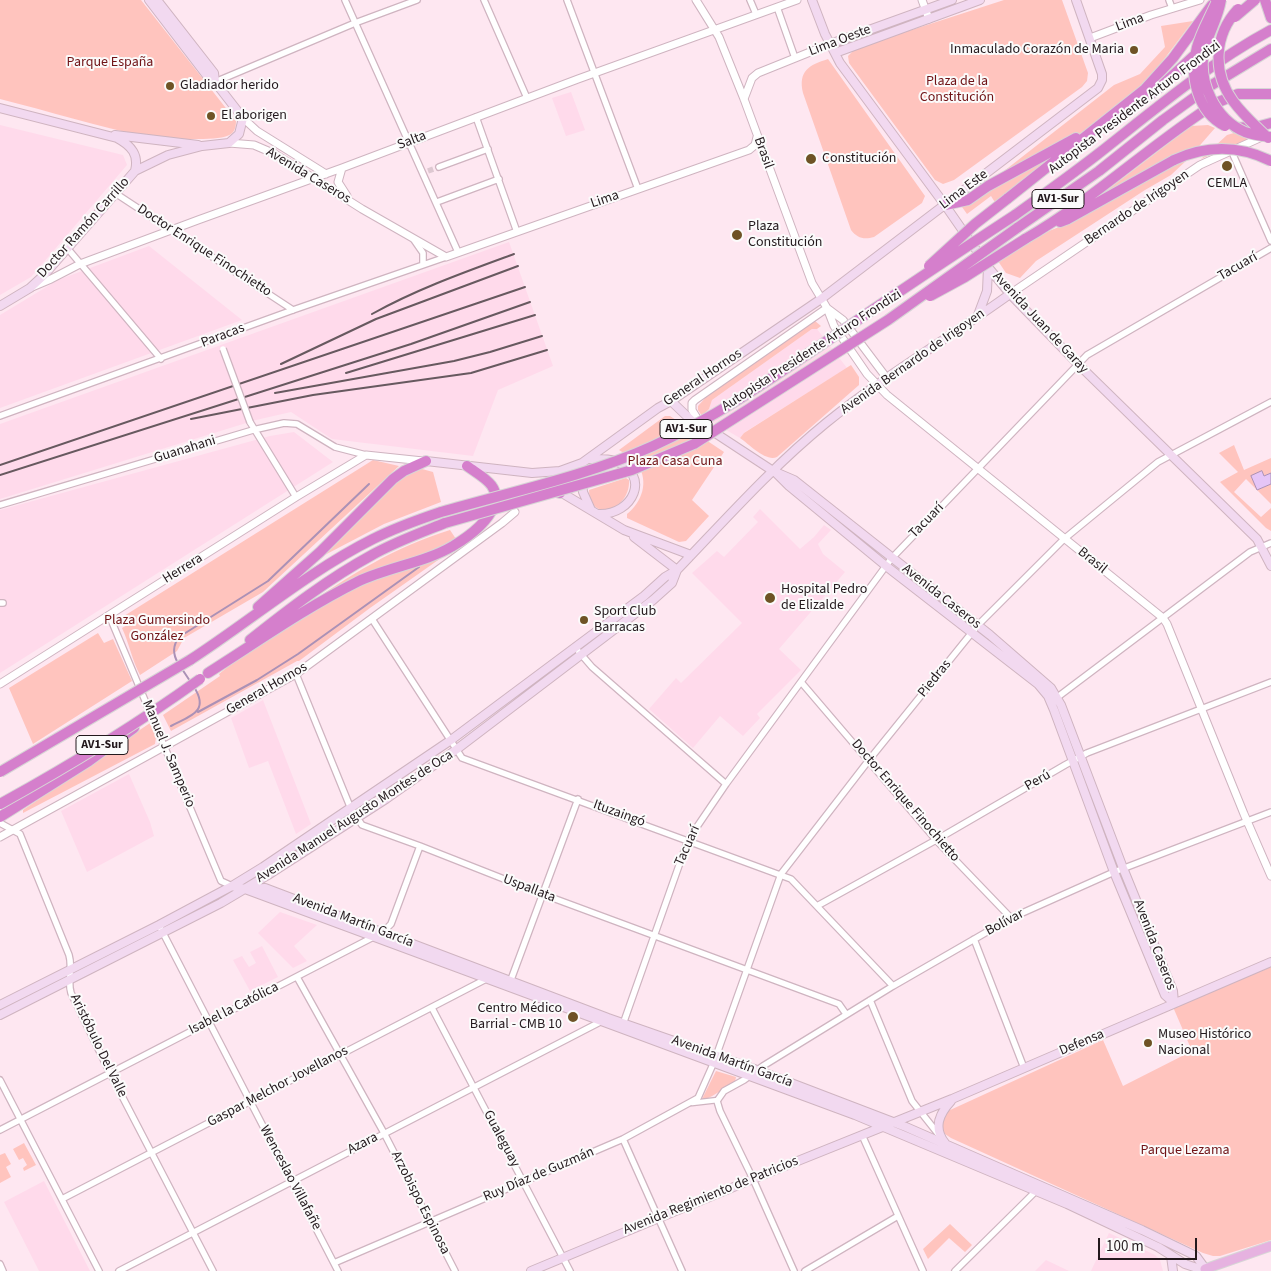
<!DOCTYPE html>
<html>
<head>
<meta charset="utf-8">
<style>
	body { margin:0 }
	#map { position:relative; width:1271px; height:1271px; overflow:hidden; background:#fee7f1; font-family:"Source Sans 3",sans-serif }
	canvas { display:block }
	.scale { position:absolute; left:1098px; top:1238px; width:99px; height:22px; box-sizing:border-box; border:2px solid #23191d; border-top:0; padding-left:6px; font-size:15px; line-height:18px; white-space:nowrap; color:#23191d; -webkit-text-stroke:4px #fbfbfb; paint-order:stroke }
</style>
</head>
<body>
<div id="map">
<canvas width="1271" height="1271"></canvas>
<div class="scale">100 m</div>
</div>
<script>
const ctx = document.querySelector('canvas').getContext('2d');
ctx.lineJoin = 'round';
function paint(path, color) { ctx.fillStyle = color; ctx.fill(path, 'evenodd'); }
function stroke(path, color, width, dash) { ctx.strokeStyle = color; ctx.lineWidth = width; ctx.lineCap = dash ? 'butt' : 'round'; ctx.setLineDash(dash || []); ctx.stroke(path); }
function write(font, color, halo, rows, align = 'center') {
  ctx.font = font + ' "Source Sans 3",sans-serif'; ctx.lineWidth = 4; ctx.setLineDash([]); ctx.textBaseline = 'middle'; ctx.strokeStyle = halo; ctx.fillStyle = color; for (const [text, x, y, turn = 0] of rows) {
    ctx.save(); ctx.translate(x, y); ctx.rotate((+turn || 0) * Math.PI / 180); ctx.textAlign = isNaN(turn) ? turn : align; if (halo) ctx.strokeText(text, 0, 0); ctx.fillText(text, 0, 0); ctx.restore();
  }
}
paint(new Path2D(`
	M571,92L585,130L566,136L552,98Z
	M0,125L123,155L127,165L31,277L0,295Z
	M509,242L553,366L498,390L473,456L332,439L291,412L256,420L0,499V424Z
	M149,246L242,320L0,408V315L58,280Z
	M812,329H817L847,368L745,432L740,438L702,416L709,409L712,400Z
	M294,432L333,462L0,673V510L270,436Z
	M760,509L800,549L814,537L824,525L831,530L818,544L823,554L845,572L779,649L801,670L757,714L760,718L743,736L720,716L693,748L649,709L676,678L681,683L742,623L692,573L717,551L724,557L758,522L753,517Z
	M263,700L311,824L296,834L268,761L249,768L231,718Z
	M129,774L150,822L154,836L87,872L61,811Z
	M280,912L317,925L294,946L307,961L293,968L258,933Z
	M262,946L278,977L250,991L233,960L242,956L249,967L256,963L250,952Z
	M44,1181L90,1271H39L4,1202Z
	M1109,1233L1155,1255L1160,1260L1163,1271H1091Z
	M1046,1260L1069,1271H1035Z`), '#ffdaeb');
paint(new Path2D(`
	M0,0H141L236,121C236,128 234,134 227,136C216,141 161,139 148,137C99,127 48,111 0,99Z
	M1004,0H1062L1088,73L1087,81L1082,87L954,180L943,184L935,180L849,63L848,56L856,48Z
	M1193,21L1143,87L1089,129L990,182L1114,85L1140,74L1165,47L1161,26Z
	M828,59L925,196L922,203L874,237C864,240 857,238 851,230L803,93C798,71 809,65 828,59Z
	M1208,125L1215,128L1188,159L1171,175L1145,190L1036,261L1020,278L1006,273L998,261L1049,231L1069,223L1085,207L1191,126Z
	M1234,133L1248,139L1201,159L1227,135Z
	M1066,147L996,204L991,196L967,214L962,207L965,203Z
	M815,321L821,326L817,329H812L712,400L709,409L702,416L698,410V406L707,396L812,322Z
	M851,365L859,377V385L777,457C766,462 750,445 740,438L744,433Z
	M665,416H670L724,452L692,500L709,516L686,541L679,542L627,518V514C642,502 649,482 638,465C633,459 626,454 619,450Z
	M1234,445L1244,470L1271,458V473L1264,476L1262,471L1257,490L1271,484V504L1246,479L1234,492L1261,517L1271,508V531L1266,528L1220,482L1238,472L1219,453Z
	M373,460L399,466L263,592L184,638L177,651L140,675C132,660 129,643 122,628L129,624L124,616Z
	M422,469L433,472L441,502L384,524L319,558L396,481L411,472Z
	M626,478L629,480C631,510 589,524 589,490Z
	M450,530L456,539L448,545L302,609C347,576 397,546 450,530Z
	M451,551L370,608L299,661H297L171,731L163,715L220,676L219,674L230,665L321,606L366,582Z
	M98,633L104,643L113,639L132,681L33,744L9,688Z
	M150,723L156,737L155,744L23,813V810Z
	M1271,967V1240L1220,1256H1213L1203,1253L951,1138L945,1134L941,1129L943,1118L948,1111L1103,1040L1123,1086L1192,1051L1173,1007Z
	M716,1071L736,1077L735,1082C723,1088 716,1095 704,1100L702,1099Z
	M24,1143L36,1165L24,1171L23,1168L27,1165L23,1158L19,1160L13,1149Z
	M5,1153L11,1164L6,1167L11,1177L0,1183V1155Z
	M950,1224L972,1245L965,1252L949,1238L928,1259L923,1249Z`), '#ffc4be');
const water = new Path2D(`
	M1262,471L1264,476L1271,473V484L1257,490L1251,476Z`);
paint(water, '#e5c5f7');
stroke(water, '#ab91b6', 1);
stroke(new Path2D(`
	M178,663C172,653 173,645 179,637L268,581L369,484
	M182,669L190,681
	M198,712L257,680L298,654L419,567
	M171,726C190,716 210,712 194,687`), '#ab91b6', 2);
stroke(new Path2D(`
	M428,171L439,167`), '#ddc8d1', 5.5, [5.5, 3]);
const pedestrian = new Path2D(`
	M692,1103L718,1100`);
const minor = new Path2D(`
	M345,0L458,252
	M484,0L527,98
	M567,0L638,189
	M750,0L756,14
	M1169,0L1172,8
	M777,7L795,58
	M215,82L355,23L417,0
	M476,117L517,232
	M1231,150L1271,241
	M439,167L488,149
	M115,193L293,310
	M437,202L499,179
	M414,240L423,253V264
	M68,249L161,359
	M0,416L293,310L446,257
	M250,422L296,497
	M0,505L253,430L284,423L297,424L335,447L366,455
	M0,603H3
	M109,615L221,881L232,886
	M372,619L462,758L791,879L893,986
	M579,652L592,667L726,784
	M296,674L351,809L362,825L420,846L542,894L839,1004L846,1014
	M801,682L936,840L1011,918
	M1055,699L1250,552L1271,543
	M0,823L20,834L69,955C73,968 67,980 71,993L110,1073L213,1271
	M817,906L936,840L1065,765L1087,753L1271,682
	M161,929L338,1271
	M974,939L1024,1068
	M297,977L384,1133L455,1271
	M509,985L578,799
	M870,1000L912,1101L939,1135
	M432,1008L570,1271
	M622,1027L688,840L726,784L891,559L1087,355L1271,248
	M0,1080L99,1271
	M0,1130L383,932L391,924L420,846
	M862,1135L923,1271
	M623,1139L682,1271
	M62,1199L488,978
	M334,1263L623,1139L698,1098L714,1062L781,874L869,760L978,625L1064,539L1158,462L1271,402
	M0,1264L3,1271
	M119,1271L602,1021
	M794,1271L753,1179L720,1111L717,1101L724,1091L744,1080L763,1066L893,986L1011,918L1114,872L1271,812
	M805,1271L898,1216
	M955,1271L1037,1190`);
const tertiary = new Path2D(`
	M696,0L719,37L744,99L812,283L827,308L834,326L867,374L887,395L1163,618L1167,624L1244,814L1271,876
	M922,0L929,19
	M1090,38L1151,15L1200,0
	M744,99L752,78L758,73L830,44
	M243,118L257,131L326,174
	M229,143L254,145L275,154L362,209L446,257L749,150L755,145L757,137
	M342,168L338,182L347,196
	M32,287L51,279L80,264L198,220L342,168L578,79L797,0
	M1010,294L1200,165L1264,136
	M827,308L843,320L886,377
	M700,423L692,410V403L695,400L827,308
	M0,684L296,497L366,455L423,461
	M0,837L296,674L502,523L515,512`);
const secondary = new Path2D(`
	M157,0L214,73L215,82
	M812,0L825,34L840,63L945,205L988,267L1010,294L1078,364L1257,539L1271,566
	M830,44L952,0
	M835,53L980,0
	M0,108L117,138C132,146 139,155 135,171
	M115,135L198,145
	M0,306L30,288L44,275L135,171L168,155L202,146L229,143L239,134L243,118L215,82L208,77L149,0
	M978,315L987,291L988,267
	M671,401L692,421L700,423L773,471L794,480L990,635L1051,688L1061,705L1123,868L1173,991L1174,1003
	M588,459C596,459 606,458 615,461C652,475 633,515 599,514
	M426,461L532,473L560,471L582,463L658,408L671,401L821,299L1098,88L1102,80V74L1076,0
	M581,468L583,492L591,510
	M777,474L789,486L886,566L1038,684L1048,696L1054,710L1114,872L1165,995L1174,1003
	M562,493L624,530L691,555
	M634,537L677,570
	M232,886L245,889L855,1115L1067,1204L1158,1247L1185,1264L1197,1268L1205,1269
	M250,889L265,888L608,1018L757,1070L906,1127L1142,1230L1196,1256L1207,1271
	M0,1005L159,925L232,886L263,867L451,740L644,596L665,577L677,570C725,520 772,467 826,423C884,376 949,338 1010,294
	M0,1015L221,903L268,875L386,799L457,749L653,600L672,583L677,570
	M945,1143C933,1128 939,1114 951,1101
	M1171,1256L1173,1271
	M531,1271L753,1179L952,1099L1271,962`);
const primary = new Path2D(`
	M1205,1269L1271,1246`);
const motorway = new Path2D(`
	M1265,0L1271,18
	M1132,108L1159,88
	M1236,128L1260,126L1271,123
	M1007,199L1144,90L1173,58L1212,5
	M945,205L968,200L988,186L1076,138
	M1015,215C1043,195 1071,175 1098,154C1154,110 1208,64 1271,30
	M1060,222L1068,219L1174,160
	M1017,228L1099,171L1163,120L1210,86L1271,49
	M1025,239C1093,200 1150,145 1216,103L1238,94H1271
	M501,504L536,488H544L560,493
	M258,607L320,552L393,479L404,471L426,461
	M250,640C289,609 328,579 372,555C395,542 420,533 445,523
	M190,660C250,621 309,571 373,539C395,528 417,520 441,512
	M208,673C257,642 305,608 357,582C388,567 424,563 453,546C468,537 487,523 494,506C502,485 480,476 467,466
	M0,817L89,761L134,728`);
stroke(pedestrian, '#cfb4c0', 7);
stroke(minor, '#cfb4c0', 8);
stroke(tertiary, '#cfb4c0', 9);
stroke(secondary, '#cfb4c0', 10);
stroke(primary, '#d7d6d6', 11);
stroke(motorway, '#d7d6d6', 12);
stroke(pedestrian, '#fff', 4.5);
stroke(minor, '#fff', 5.5);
stroke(tertiary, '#fff', 7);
stroke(secondary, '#f2d9f0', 8);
stroke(primary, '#e6b2e0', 9);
stroke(motorway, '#d57fcc', 10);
stroke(new Path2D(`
	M372,314C417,289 465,272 514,254
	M281,364L376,319L518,266
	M346,373L535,315
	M275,393L454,361L490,352L542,336
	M191,419L313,395L471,373L547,350
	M0,465L525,287
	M0,475L411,344L530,302`), '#67595f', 2);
const minorBridge = new Path2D(`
	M223,349L250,422`);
const motorwayBridge = new Path2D(`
	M1221,0C1218,19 1208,34 1204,51C1198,82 1215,119 1245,132C1253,135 1262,136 1271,137
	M1216,3C1210,17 1201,32 1197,47C1189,75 1197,112 1225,126
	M1238,9C1214,35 1212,72 1233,101C1243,115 1256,126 1268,138
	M1235,17L1255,0
	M1159,88L1197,53
	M1174,160C1207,145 1238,145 1271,161
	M929,266L975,224L1007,199
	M930,296L965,277L1025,239
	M441,512C510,492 587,476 653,446C723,414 785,369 849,326C904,288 960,251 1015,215
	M445,523L632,470L694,444L888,320L1017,228
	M0,772L190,660
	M0,804C69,766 136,725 200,679`);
stroke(minorBridge, '#cfb4c0', 8, []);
stroke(motorwayBridge, '#d7d6d6', 12, []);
stroke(minorBridge, '#fff', 5.5);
stroke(motorwayBridge, '#d57fcc', 10);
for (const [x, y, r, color] of [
	[1134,50,5,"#6e5325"],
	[170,86,5,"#6e5325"],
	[211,116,5,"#6e5325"],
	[811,159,6,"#6e5325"],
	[1227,166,6,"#6e5325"],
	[737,235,6,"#6e5325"],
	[770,598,6,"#6e5325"],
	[584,620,5,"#6e5325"],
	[573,1017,6,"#6e5325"],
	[1148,1043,5,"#6e5325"]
]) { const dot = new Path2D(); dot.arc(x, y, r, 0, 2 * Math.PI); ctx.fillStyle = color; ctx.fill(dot); stroke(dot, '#fbfbfb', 2); }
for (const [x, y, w] of [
	[1058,199,52],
	[686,429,52],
	[102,745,52]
]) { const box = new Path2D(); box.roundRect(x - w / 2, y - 9.5, w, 19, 4); ctx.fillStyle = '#fbfbfb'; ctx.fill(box); stroke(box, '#23191d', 1); }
write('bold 12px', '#23191d', null, [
	["AV1-Sur",1058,199],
	["AV1-Sur",686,429],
	["AV1-Sur",102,745]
]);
write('14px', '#23191d', '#fbfbfb', [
	["Lima",1130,23,-21],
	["Lima Oeste",840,41,-21],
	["Autopista Presidente Arturo Frondizi",1135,108,-37],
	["Salta",412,141,-21],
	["Brasil",763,153,70],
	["Avenida Caseros",308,176,31],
	["Lima Este",964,190,-37],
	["Lima",605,200,-19],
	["Bernardo de Irigoyen",1137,208,-34],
	["Doctor Ramón Carrillo",84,228,-48],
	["Doctor Enrique Finochietto",204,251,33],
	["Tacuarí",1238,267,-30],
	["Avenida Juan de Garay",1040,323,47],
	["Paracas",223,336,-21],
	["Autopista Presidente Arturo Frondizi",812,351,-33],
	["Avenida Bernardo de Irigoyen",913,362,-35],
	["General Hornos",703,378,-34],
	["Guanahani",185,450,-17],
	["Tacuarí",927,521,-46],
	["Brasil",1092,561,39],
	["Herrera",183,569,-32],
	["Avenida Caseros",941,597,38],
	["Piedras",935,679,-51],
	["General Hornos",267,689,-30],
	["Manuel J. Samperio",168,754,67],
	["Perú",1038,781,-30],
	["Doctor Enrique Finochietto",905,801,49],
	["Ituzaingó",619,814,20],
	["Avenida Manuel Augusto Montes de Oca",355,817,-33],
	["Tacuarí",688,846,-66],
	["Uspallata",529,889,21],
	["Avenida Martín García",353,921,21],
	["Bolívar",1005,923,-28],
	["Avenida Caseros",1154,945,69],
	["Isabel la Católica",234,1009,-27],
	["Defensa",1082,1043,-23],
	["Aristóbulo Del Valle",98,1046,64],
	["Avenida Martín García",732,1062,20],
	["Gaspar Melchor Jovellanos",278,1087,-28],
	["Gualeguay",501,1139,62],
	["Azara",363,1144,-27],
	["Ruy Díaz de Guzmán",539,1175,-23],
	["Wenceslao Villafañe",290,1178,62],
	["Avenida Regimiento de Patricios",711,1196,-22],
	["Arzobispo Espinosa",420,1203,63]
]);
write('14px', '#23191d', '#fbfbfb', [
	["Inmaculado Corazón de Maria",1124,50,"right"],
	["Gladiador herido",180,86],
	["El aborigen",221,116],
	["Constitución",822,159],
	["CEMLA",1227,184,"center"],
	["Plaza",748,227],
	["Constitución",748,243],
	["Hospital Pedro",781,590],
	["de Elizalde",781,606],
	["Sport Club",594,612],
	["Barracas",594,628],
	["Centro Médico",562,1009,"right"],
	["Barrial - CMB 10",562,1025,"right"],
	["Museo Histórico",1158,1035],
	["Nacional",1158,1051]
], 'left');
write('14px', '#701316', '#fbfbfb', [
	["Parque España",110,63],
	["Plaza de la",957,82],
	["Constitución",957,98],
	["Plaza Casa Cuna",675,462],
	["Plaza Gumersindo",157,621],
	["González",157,637],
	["Parque Lezama",1185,1151]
]);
</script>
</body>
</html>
